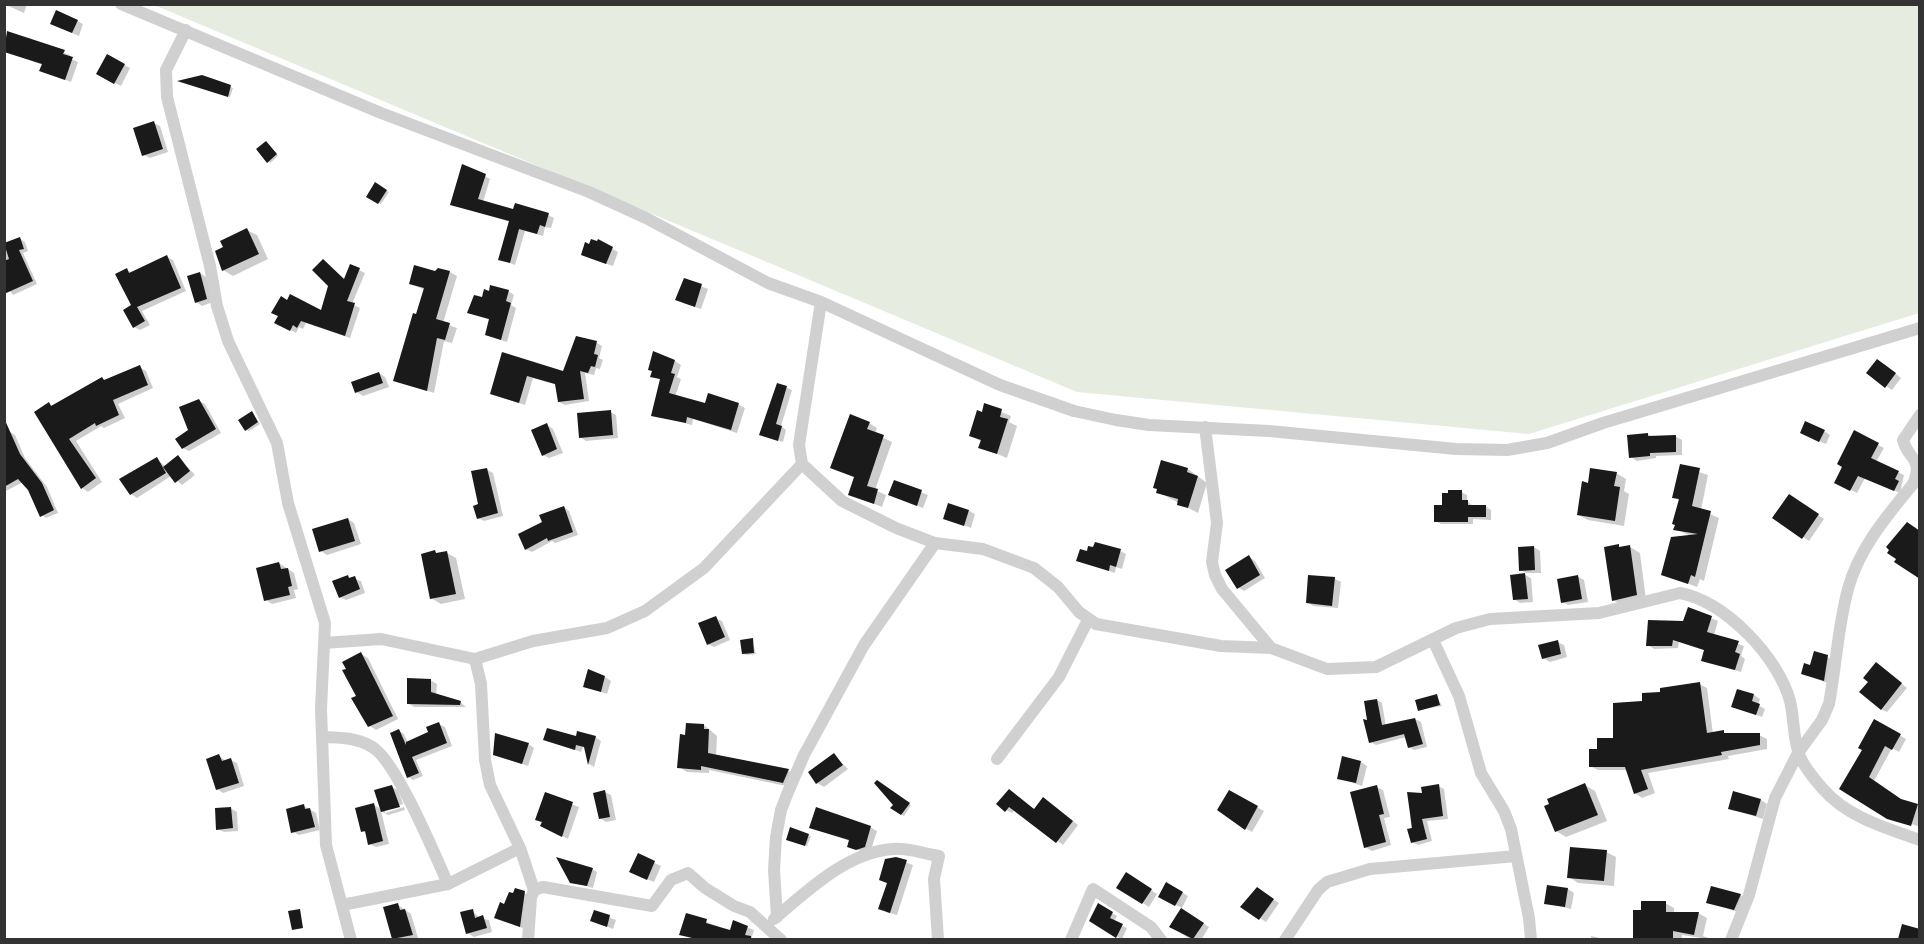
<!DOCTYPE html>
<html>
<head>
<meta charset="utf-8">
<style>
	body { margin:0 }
	#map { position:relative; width:1924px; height:944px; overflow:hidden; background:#fff; font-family:Quicksand,sans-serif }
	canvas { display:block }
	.frame { position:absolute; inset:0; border:6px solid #333; pointer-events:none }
</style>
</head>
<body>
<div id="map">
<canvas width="1924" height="944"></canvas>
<div class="frame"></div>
</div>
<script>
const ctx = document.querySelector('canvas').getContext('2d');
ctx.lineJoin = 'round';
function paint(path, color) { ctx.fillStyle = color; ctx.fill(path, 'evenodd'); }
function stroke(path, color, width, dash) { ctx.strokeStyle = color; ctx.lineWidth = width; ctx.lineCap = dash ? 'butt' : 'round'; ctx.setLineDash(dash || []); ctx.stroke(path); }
paint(new Path2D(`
	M154,5H1919V313L1529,434L1077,392Z`), '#e6ecdf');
paint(new Path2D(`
	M4,4H27L24,13Z
	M77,21L83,24L79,36L58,27Z
	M8,33L70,55L69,58L78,62L71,82L47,73L43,65L4,51Z
	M108,56L130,68L121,86L98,74Z
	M202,76L233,88L230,97L181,81Z
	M154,123L160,126L168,152L150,158L144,155Z
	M268,144L278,156L270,163L268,161Z
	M485,176L490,179L483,202L514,211L548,215L554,218L551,228L545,227L543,236L525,231L515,265L500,259L510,222L451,204Z
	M376,184L389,192L381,204L368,196Z
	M247,230L257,235L268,259L233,276L223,270Z
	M20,239L25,242L28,251L23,253L37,284L13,295L4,284V244Z
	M598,241L618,252L613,266L589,258Z
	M167,257L173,260L186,291L142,311L150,325L140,330L134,327L127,270L132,273Z
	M324,260L345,280L351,266L365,273L352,304L360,308L350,338L306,323L303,329L299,327L296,333L276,322L322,312L330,286Z
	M436,272H450L457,276L443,323L457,328L452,343L444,341L434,393L394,380L425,290L411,284Z
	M200,273L206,277L213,302L202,306L196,302Z
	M685,280L708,289L701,309L683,303Z
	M508,291L514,295L511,305L516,308L507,342L486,335L490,320L469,313L483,299Z
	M597,343L602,346L599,358L603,360L600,369L596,368L594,375L585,373L589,401L565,405L559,402L557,385L533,378L525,405L497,396L503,353L564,373Z
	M675,361L681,365L677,377L681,379L675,397L705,405H739L745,408L737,433L693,419L692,425L653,415L661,380L652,376Z
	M1884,364L1901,378L1892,390L1886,386Z
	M139,367L146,371L153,388L118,404L125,418L104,428L101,426L76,441L102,482L88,492L82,488L49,404L53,406Z
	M379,373L385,377L389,387L363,396L357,392Z
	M778,384L792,390L781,426L786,430L783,442L761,435Z
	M199,401L205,404L221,433L189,451L183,448Z
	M985,405L1011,416L1009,422L1017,426L1007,458L980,447L982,442L971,436Z
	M252,412L260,424L249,431L246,430Z
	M610,412L616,415L618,438L586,441L580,437Z
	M869,423L877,428L875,434L892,442L875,490L886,495L882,507L850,494L855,477L832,467Z
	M547,425L553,429L563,453L549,458L543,455Z
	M1824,431L1830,435L1826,444L1807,436Z
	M10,432L15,435L25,458L47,487L58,513L46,518L42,515L30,489L23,482L4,492V433Z
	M1855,433L1884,448L1876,462L1904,475L1900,493L1865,478L1857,493L1836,482Z
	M1648,434L1652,437L1675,436L1682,440V455L1656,456V458L1637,461L1631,457Z
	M178,457L195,475L182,485L171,476L137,498L131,494L157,459L166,467Z
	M1681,466L1708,475L1701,510L1719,518L1704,581L1700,579L1697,587L1663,574L1691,536L1675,529L1680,501L1674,497Z
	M486,469L493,473L503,516L484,521L478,518Z
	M1188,469L1207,483L1198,513L1158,492Z
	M1616,473L1626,479L1624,491L1629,494L1624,526L1588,520L1578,515Z
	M895,482L928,495L923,508L890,495Z
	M1461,492L1467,495V501L1473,506H1485L1491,510V520L1473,519V524H1441L1436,521L1443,506Z
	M1795,499L1824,519L1809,541L1774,518Z
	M564,507L569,511L578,535L555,543L552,541L532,552L526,549L543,523Z
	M969,511L975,514L971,528L945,518Z
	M348,519L354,523L361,544L327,555L321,551Z
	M1534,547L1540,551L1541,573H1526L1520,570Z
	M1630,547L1640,553L1646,600L1623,606L1613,600Z
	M1120,551L1126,554L1122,569L1116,567L1115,573L1078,561L1088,553Z
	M447,553L456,558L465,599L441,604L431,598Z
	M1249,557L1255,561L1265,578L1244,591L1238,587Z
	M279,563L294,573L298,589L294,590L296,598L272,604L266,600Z
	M1525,575L1531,578L1533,602L1520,603L1514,599Z
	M348,577L361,581L365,593L346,600L340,597Z
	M1578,577L1584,580L1588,602L1568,605L1562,602Z
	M1335,579L1341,582L1338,608L1313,606L1307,602Z
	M1689,609L1718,621L1714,635L1744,646L1741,656L1745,659L1741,672L1709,663L1703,660L1706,651L1679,642L1678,648L1654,649L1648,645L1684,623Z
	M715,618L722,621L730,640L714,647L708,644Z
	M752,640L756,654L746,655L744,654Z
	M1557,642L1564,645L1567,657L1550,662L1543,658Z
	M361,654L368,658L398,719L376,730L370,726L348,669Z
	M1827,657L1833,660L1830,684L1803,674Z
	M1882,667L1907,688L1887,712L1881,709Z
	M605,677L611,681L607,694L584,686Z
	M430,680L437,684L436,695L460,702L466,707H414L408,703Z
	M1699,684L1707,688L1713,734L1759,735L1767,739V749L1728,756L1729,759L1648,773L1655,793L1642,798L1635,793L1628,770H1598L1590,766L1599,750L1614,740L1643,702L1661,694Z
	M1436,695L1442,706L1419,710Z
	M1754,695L1760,699L1758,705L1765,709L1762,717L1733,706Z
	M1377,700L1382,703L1386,727L1415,719L1421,722L1427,747L1414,750L1409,747L1406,737L1376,745L1371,742L1369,722Z
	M1874,721L1906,739L1899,752L1892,748L1874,781L1903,801L1920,807L1918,826L1887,817L1841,789L1864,750Z
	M439,724L445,727L452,746L416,760L423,776L413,780L408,777L399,731L404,734L408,743L430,732Z
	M704,725L717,736L716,756L788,771L796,775L791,787L709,770V773L687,772L679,767L687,736Z
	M595,737L601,741L594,767L589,764L586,748L583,747L581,752L545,740Z
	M528,744L534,748L528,766L495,755Z
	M834,755L848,769L824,787L817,783Z
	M219,756L226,761L231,760L237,763L244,786L223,793L217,789Z
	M1361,762L1367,766L1362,786L1339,778Z
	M878,782L911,805L904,816L893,808L895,805Z
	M1585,785L1595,791L1607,821L1566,837L1556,831Z
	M1438,786L1444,789L1448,819L1427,821L1432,841L1418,845L1412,842L1409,794L1419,795Z
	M391,787L398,790L403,804L385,809V813L404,807L405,810L388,815L381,811L389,844L376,847L370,844L367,834L363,831L374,805L381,809Z
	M1376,787L1383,790L1390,817L1384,818L1391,845L1372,851L1365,847Z
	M1010,791L1035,810L1049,802L1078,825L1063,845L1015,809L1012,813L1006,810Z
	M605,792L611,795L616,820L606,822L600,818Z
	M1229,792L1264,811L1252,832L1231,820Z
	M546,794L579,807L568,839L548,829L537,819Z
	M1761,800L1767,804L1763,819L1729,808Z
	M304,806L316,813L320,830L299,835L293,832Z
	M230,808L237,812L238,831L224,832L218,829Z
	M870,827L877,831L871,850L863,852L849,846L850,841L811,828Z
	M808,835L811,836L807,846L790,840Z
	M1606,852L1616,857L1614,886L1578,883L1569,877Z
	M638,855L661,866L654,882L637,875Z
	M896,859L913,865L897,915L886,912L888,884L880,880Z
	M592,869L597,872L593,888L571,882Z
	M1126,874L1157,894L1149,907L1118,887Z
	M1167,884L1188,896L1182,908L1160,897Z
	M1568,889L1574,893L1571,909L1546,903Z
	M524,893L529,896L525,929L496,918L505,906Z
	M1263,893L1279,903L1266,922L1243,907Z
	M1740,895L1746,899L1740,913L1708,902Z
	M1665,903L1674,908V913H1698L1707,918L1703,936L1715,940L1682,935V940H1639L1634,937Z
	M398,905L411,914L418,938L394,940L385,908Z
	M1099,906L1117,916L1114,922L1127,928L1122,939L1107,932Z
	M472,911L480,918L489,920L492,932L474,937L468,933Z
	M595,912L616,920L613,929L592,920Z
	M1188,913L1209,927L1201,940H1191L1171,926Z
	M687,914L731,932L734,922L754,930L751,940H695L681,934Z
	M1591,936L1608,940H1591Z`), '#0003');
paint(new Path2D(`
	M56,10L78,20L72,33L50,24Z
	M7,31L65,50L63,54L73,57L65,80L39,71L42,64L4,52Z
	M107,54L125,64L114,84L96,74Z
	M202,75L231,85L228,97L177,81Z
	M154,121L163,149L142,156L133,128Z
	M266,141L277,154L267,163L256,149Z
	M462,164L486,174L478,199L513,209L515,203L549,213L545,227L540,225L537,234L519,229L510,263L498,260L509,221L450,205Z
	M375,182L387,190L378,204L366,197Z
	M247,228L259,254L222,271L215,251L223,247L220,241Z
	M20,237L24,249L19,250L33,281L4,294V261L9,259L4,243Z
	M591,239L597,241L598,239L613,247L606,264L581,255L585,242L589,244Z
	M167,255L181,288L137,307L145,321L133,328L123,310L131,305L115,274L127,268L129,273Z
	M323,259L344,279L350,264L360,268L347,301L355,303L345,336L301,321L297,328L293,325L290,331L274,323L278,316L271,313L281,296L287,300L290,294L321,310L328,286L312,270Z
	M414,265L435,271L438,268L450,271L436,319L450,323L445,340L437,338L427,391L393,381L413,313L416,314L424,288L409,284Z
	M200,272L207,299L195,303L187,276Z
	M684,278L702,284L695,307L675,300Z
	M490,285L509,290L506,301L511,303L501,340L485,335L489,319L467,313L474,295L482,297L484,289L489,291Z
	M576,336L597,341L594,354L598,355L595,367L591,366L588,373L580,371L584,399L558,402L555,384L527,376L519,403L490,394L502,352L563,371Z
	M653,351L675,360L671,373L675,374L669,393L705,403L708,393L739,403L731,430L687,417L686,423L651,416L660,379L650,377L652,371L648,370Z
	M1877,359L1896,373L1885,388L1866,373Z
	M140,365L148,385L113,400L119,415L96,426L95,423L69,439L96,478L81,489L34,412L49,402L51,406L102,377L104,380Z
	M379,372L383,383L355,393L351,382Z
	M777,383L787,386L776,424L782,426L778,441L759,435Z
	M199,399L216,429L182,449L175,439L188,430L179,407Z
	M984,403L1002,409L1000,417L1008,419L997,454L978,448L981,440L969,436L977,410L982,412Z
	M611,410L613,435L579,438L577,413Z
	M252,411L258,422L245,431L238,420Z
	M850,414L870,422L867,429L884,435L867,486L878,489L874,504L848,495L854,477L830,468Z
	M4,418L20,454L42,483L54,510L40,517L28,490L18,479L4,487Z
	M1805,421L1825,430L1819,442L1800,433Z
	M547,423L557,449L542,456L531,430Z
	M1854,430L1879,443L1871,458L1899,471L1895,479L1899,481L1894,491L1858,476L1850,491L1834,483L1842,467L1837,464Z
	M1648,433V436L1676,435V452L1650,453V456L1629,458L1627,435Z
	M178,455L190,471L175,483L163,467Z
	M157,457L166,473L130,495L119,479Z
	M1161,460L1188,468L1187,472L1198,476L1188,508L1177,505L1178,499L1156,493L1157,489L1153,488Z
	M1680,464L1700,468L1692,506L1711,511L1695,577L1691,575L1688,584L1661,575L1671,537L1698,534L1673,530L1675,525L1672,524L1679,499L1672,498Z
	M487,468L498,513L477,519L473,506L478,504L471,471Z
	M1590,468L1617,472L1614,486L1620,487L1615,521L1577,515L1582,481L1588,483Z
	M894,480L922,490L917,506L888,495Z
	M1448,490H1462V500H1468V505H1486V517H1468V522H1434V505H1442V493H1448Z
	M1789,494L1819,514L1802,539L1772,518Z
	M948,503L969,510L964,526L943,519Z
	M564,506L573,532L548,541L547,538L525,550L518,534L542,522L539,515Z
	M348,518L355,541L319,552L312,529Z
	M1907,522L1920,531V579L1894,562L1896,559L1887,553L1889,550L1886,547Z
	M1095,542L1121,549L1116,567L1110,565L1109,571L1076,561L1080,549L1087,551L1088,546L1093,547Z
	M1619,544V547L1630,545L1637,595L1612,601L1604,547Z
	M1534,546L1535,570L1519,571L1518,547Z
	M435,550L436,553L447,551L456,594L430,599L421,554Z
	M1249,555L1260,575L1237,589L1225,570Z
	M279,562L281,569L288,568L292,586L288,587L290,595L264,601L256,568Z
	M1525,573L1528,599L1513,600L1510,575Z
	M348,575L349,578L355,576L360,589L339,598L332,581Z
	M1308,575L1335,577L1332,606L1306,603Z
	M1578,575L1582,599L1561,603L1557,579Z
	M1688,607L1712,616L1707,632L1739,641L1735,652L1740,654L1735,670L1701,661L1704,650L1673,640L1672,646H1646L1648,620L1683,621Z
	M716,616L725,637L707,645L698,623Z
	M753,638L754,653L742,654L740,640Z
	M1558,640L1561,654L1542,659L1538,645Z
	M1814,651L1828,655L1824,681L1801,674L1804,663L1810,665Z
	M361,652L393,716L368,727L351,698L356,696L342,670L346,669L342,662Z
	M1876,662L1902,683L1881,710L1859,692L1868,682L1863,678Z
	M588,669L605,676L601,692L583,687Z
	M407,678L431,679V692L461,701L460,705L407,704Z
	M1700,682L1707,733L1724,730V733H1760V745L1721,752L1722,755L1641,770L1648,789L1634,794L1625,767H1589V749H1597V738H1613V703L1642,701V693L1660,692V688Z
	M1737,689L1754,694L1752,701L1760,704L1756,715L1731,707Z
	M1437,694L1440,705L1418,711L1415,700Z
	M1377,699L1382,725L1415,718L1423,744L1408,748L1404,734L1369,743L1363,719L1367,720L1364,701Z
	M1874,719L1901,734L1892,750L1885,746L1869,777L1901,799L1918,804L1911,826L1887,819L1839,789L1862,750L1858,748Z
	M439,722L447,743L412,757L419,773L407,778L390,733L399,729L406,745V742L428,732L426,727Z
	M686,723L704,724V729H709L708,753L789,769L783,783L701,766V770L677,768L680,734L685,735Z
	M547,728L576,736L577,731L596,736L588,765L584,747L576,745L575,750L543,740Z
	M495,733L529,743L522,764L493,755Z
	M834,753L843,765L816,784L808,772Z
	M219,754L222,761L231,758L239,783L216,790L206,759Z
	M1342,756L1361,761L1356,783L1337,779Z
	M877,780L910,803L901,815L890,808L893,805L874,783Z
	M1585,783L1598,815L1555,832L1544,806L1549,804L1547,799Z
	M1439,784L1443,816L1422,819L1427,839L1411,843L1407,829L1412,828L1407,792L1422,793L1421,787Z
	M392,785L400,807L381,812L374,790Z
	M1377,785L1384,814L1379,815L1386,842L1364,848L1350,792Z
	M1009,789L1034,809L1043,797L1073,821L1056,843L1009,807L1005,812L996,804Z
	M605,790L610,817L599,819L593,793Z
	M1229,790L1258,806L1245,830L1217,810Z
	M1733,791L1761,799L1756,816L1728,809Z
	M545,792L573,802L562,837L540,826L542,822L535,820Z
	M374,803L383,841L368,845L365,831L361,832L355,808Z
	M304,804L305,809L310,808L315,827L291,833L286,809Z
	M231,807L233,828L216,830L215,808Z
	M816,807L871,826L865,847L856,850L847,847L849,840L809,828Z
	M790,827L809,834L805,846L786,840Z
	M1570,847L1607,850L1604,881L1567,878Z
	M638,853L655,861L647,880L629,872Z
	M556,857L593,868L587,886L570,883Z
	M896,857L907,860L890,913L878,909L887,883L879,880L885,859Z
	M1126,872L1152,889L1142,904L1116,888Z
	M1166,882L1183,892L1175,906L1158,897Z
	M1547,885L1568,888L1565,907L1544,904Z
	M1711,886L1741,894L1734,910L1706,903Z
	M1257,887L1274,899L1259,920L1240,907Z
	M515,888L525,891L520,927L494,918L500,902L504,904L509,892L513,893Z
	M1641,901H1666V912H1699L1694,935L1673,931V938L1633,939V910H1641Z
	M398,903L400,910L405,909L413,935L392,939L383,907Z
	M1098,903L1113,912L1110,918L1123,924L1116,938L1089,921Z
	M1181,908L1204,923L1193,939L1169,927Z
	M300,909L303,928L292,930L288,911Z
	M473,909L475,918L483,915L487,928L466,934L460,912Z
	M594,910L610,915L607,927L590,921Z
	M686,913L707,919L706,923L730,930L733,920L748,926L745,935L751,936V939H697L679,935Z
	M1902,924L1920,929V939H1898Z`), '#1a1a1a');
stroke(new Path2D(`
	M121,4L381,113L589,192L646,218L768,283L821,302L1000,385L1074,411L1116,420L1149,425L1269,431L1456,449L1507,450L1547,443L1603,423L1920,328
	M186,30L166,70L167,97L210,266L217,306L228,341L277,443L288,503L325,623L321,709L326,845L351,940
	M821,302L799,445L802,464L842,501L896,528L935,543L983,549L1034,568L1058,587L1079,612L1096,624L1221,646L1271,648L1327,669L1376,667L1456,628L1490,619L1599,613L1680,593C1726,602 1778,657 1790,701C1794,717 1793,735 1798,751C1801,763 1815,780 1823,789C1847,817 1886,828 1920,840
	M1205,427L1217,523L1212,562L1215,575L1222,589L1271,648
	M1433,640L1459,696L1481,773L1504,811L1511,829L1529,918L1531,940
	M324,643L381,639L475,659L533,641L607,628L645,611L704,568L802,464
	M475,659L481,684L485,760L490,785L520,848L534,890
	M322,737C340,738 360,737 375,749C398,766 435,855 448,884
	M997,759L1059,677L1088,620
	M342,905L448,884L520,848
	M777,917L774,870L776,837L781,810L788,792L804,755L864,645L935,543
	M774,919C807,891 847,852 893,849C907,847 924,854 939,856L934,879L938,940
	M528,940L531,898L534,890L543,887L652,906L671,880L688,873L705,888L734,906L750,912L781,940
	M1071,940L1093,889L1151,927L1161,940
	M1285,940L1318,890L1327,882L1370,869L1516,856
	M1731,940L1749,895L1775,798L1798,753L1822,720L1829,704C1836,666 1838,626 1848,589C1859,548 1887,516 1913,484C1924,458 1908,460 1903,440L1920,415`), '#d0d0d0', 12);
</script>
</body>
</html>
